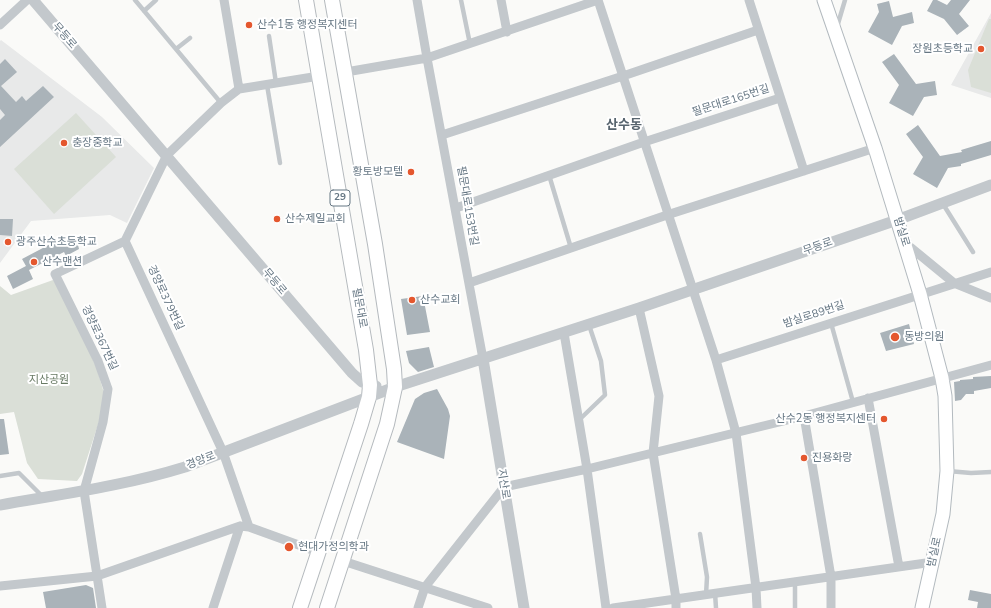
<!DOCTYPE html>
<html>
<head>
<meta charset="utf-8">
<style>
	body { margin:0 }
	canvas { display:block; background:#fafaf8 }
</style>
</head>
<body>
<canvas width="991" height="608"></canvas>
<script>
const ctx = document.querySelector('canvas').getContext('2d');
ctx.lineJoin = 'round';
function paint(path, color) { ctx.fillStyle = color; ctx.fill(path, 'evenodd'); }
function stroke(path, color, width, dash) { ctx.strokeStyle = color; ctx.lineWidth = width; ctx.lineCap = dash ? 'butt' : 'round'; ctx.setLineDash(dash || []); ctx.stroke(path); }
function write(font, color, halo, rows, align = 'center') {
  ctx.font = font + ' "Nunito Sans","Noto Sans KR",sans-serif'; ctx.lineWidth = 4; ctx.setLineDash([]); ctx.textBaseline = 'middle'; ctx.strokeStyle = halo; ctx.fillStyle = color; for (const [text, x, y, turn = 0] of rows) {
    ctx.save(); ctx.translate(x, y); ctx.rotate((+turn || 0) * Math.PI / 180); ctx.textAlign = isNaN(turn) ? turn : align; if (halo) ctx.strokeText(text, 0, 0); ctx.fillText(text, 0, 0); ctx.restore();
  }
}
paint(new Path2D(`
	M991,13V98L951,85Z
	M1,40L102,117L154,168L127,223L110,215L31,221L0,263V41Z`), '#e8e9e9');
paint(new Path2D(`
	M989,19H991V93L971,87L968,70Z
	M76,113L116,157L54,214L14,169Z
	M53,280L64,295L97,369L104,393L103,409L82,474L77,481L38,479L27,463L14,412L0,414V286L11,295Z`), '#dadfd7');
paint(new Path2D(`
	M933,0H937L947,5L951,0H970L959,14L969,26L957,35L944,19L927,11Z
	M889,1L893,17L912,12L914,23L902,26L892,45L868,32L879,12L877,4Z
	M894,54L916,84L935,81L937,95L924,97L913,116L889,103L899,85L882,62Z
	M5,59L17,72L1,86L16,102L22,96L26,101L43,86L54,97L0,147V120L5,115L0,109V64Z
	M918,125L940,156L962,152L961,150L991,141V155L961,164V166L948,168L937,188L913,174L923,157L906,134Z
	M0,219H13L12,236L0,235Z
	M76,236L81,244L78,245L79,249L66,256L64,252L29,270L33,279L13,289L7,276L26,266L22,259L58,240L60,244Z
	M423,296L430,332L407,335L401,299Z
	M909,324L914,344L886,351L880,333Z
	M429,347L434,367L418,372L409,363L406,351Z
	M991,376V388L974,391V394H966L961,400L955,401L954,382L960,381V380L973,379V377Z
	M437,389L448,409L450,416L444,459L397,442L415,399L424,393Z
	M0,419H4L9,454L0,455Z
	M86,585L93,588L96,608H46L43,592Z
	M970,590L991,594V608H977L978,602L968,600Z`), '#aab3b9');
const secondary = new Path2D(`
	M824,0L875,148L904,242L920,294L942,378L945,396L947,471L943,514L922,608`);
const primary = new Path2D(`
	M300,608L361,424L369,397L370,385L366,350L306,0
	M327,608L387,424L395,387L394,369L375,244L332,0`);
stroke(secondary, '#b3babf', 15);
stroke(primary, '#b5babe', 16);
stroke(new Path2D(`
	M135,0L221,103
	M461,0L470,44
	M144,11L156,0
	M837,27L845,0
	M269,36L276,83
	M176,49L190,38
	M267,85L280,163
	M549,175L571,248
	M943,204L973,252
	M831,323L853,402
	M579,420L605,395L601,361L589,325
	M948,471L971,473L991,472
	M0,476L19,473L42,496
	M700,534L707,577L706,595
	M795,582V608
	M715,593L716,608`), '#c3c8cc', 4.5);
stroke(new Path2D(`
	M224,0L239,89
	M417,0L427,58L483,359
	M501,0L507,32
	M598,0L716,360L736,433L756,588L757,608
	M749,0L804,171
	M0,25L27,0
	M346,72L427,58L598,0
	M442,135L623,76L758,30
	M456,208L644,142L780,98
	M125,241L223,452L249,527
	M125,241L167,155L221,103L239,89L319,76
	M904,242L954,283L991,298
	M469,283L667,215L875,148
	M639,308L659,396L653,453L676,599V608
	M564,333L587,469L606,608
	M716,360L991,272
	M868,398L899,567
	M804,416L831,577V608
	M343,561L488,608
	M0,586L97,576L240,526L249,527L318,552
	M102,608L84,491L103,422L108,389L98,361L55,274L125,241
	M213,608L240,526
	M418,608L425,587L504,487L587,469L804,416L991,365
	M613,608L933,562`), '#c3c8cc', 9);
stroke(new Path2D(`
	M33,0L352,373L362,382L376,386
	M483,359L524,608
	M0,505C62,494 124,486 185,467L395,387L639,308L897,220L991,185`), '#c3c8cc', 11);
stroke(secondary, '#fff', 13);
stroke(primary, '#fff', 14);
for (const [x, y, r, color] of [
	[249,25,4,"#e4572e"],
	[981,49,4,"#e4572e"],
	[64,143,4,"#e4572e"],
	[411,172,4,"#e4572e"],
	[277,219,4,"#e4572e"],
	[8,242,4,"#e4572e"],
	[34,262,4,"#e4572e"],
	[412,300,4,"#e4572e"],
	[895,337,5,"#e4572e"],
	[884,419,4,"#e4572e"],
	[804,458,4,"#e4572e"],
	[289,547,5,"#e4572e"]
]) { const dot = new Path2D(); dot.arc(x, y, r, 0, 2 * Math.PI); ctx.fillStyle = color; ctx.fill(dot); stroke(dot, '#fff', 1.5); }
for (const [x, y, w] of [
	[340,198,20]
]) { const box = new Path2D(); box.roundRect(x - w / 2, y - 8, w, 16, 3); ctx.fillStyle = '#fff'; ctx.fill(box); stroke(box, '#657683', 1); }
write('bold 10px', '#657683', null, [
	["29",340,198]
]);
write('11px', '#657683', '#fff', [
	["산수1동 행정복지센터",257,25],
	["장원초등학교",973,49,"right"],
	["충장중학교",72,143],
	["황토방모텔",403,172,"right"],
	["산수제일교회",285,219],
	["광주산수초등학교",16,242],
	["산수맨션",42,262],
	["산수교회",420,300],
	["동방의원",904,337],
	["산수2동 행정복지센터",876,419,"right"],
	["진용화랑",812,458],
	["현대가정의학과",298,547]
], 'left');
write('11px', '#657683', '#fff', [
	["무등로",64,36,49],
	["필문대로165번길",731,101,-18],
	["필문대로153번길",467,206,80],
	["밤실로",901,232,73],
	["무등로",818,247,-19],
	["무등로",274,282,50],
	["경양로379번길",165,298,65],
	["필문대로",359,308,80],
	["밤실로89번길",814,315,-18],
	["경양로367번길",99,338,65],
	["경양로",201,461,-21],
	["지산로",503,484,81],
	["밤실로",935,552,-77]
]);
write('11px', '#687a64', '#fff', [
	["지산공원",49,380]
]);
write('bold 13px', '#57646e', '#fff', [
	["산수동",624,126]
]);
</script>
</body>
</html>
